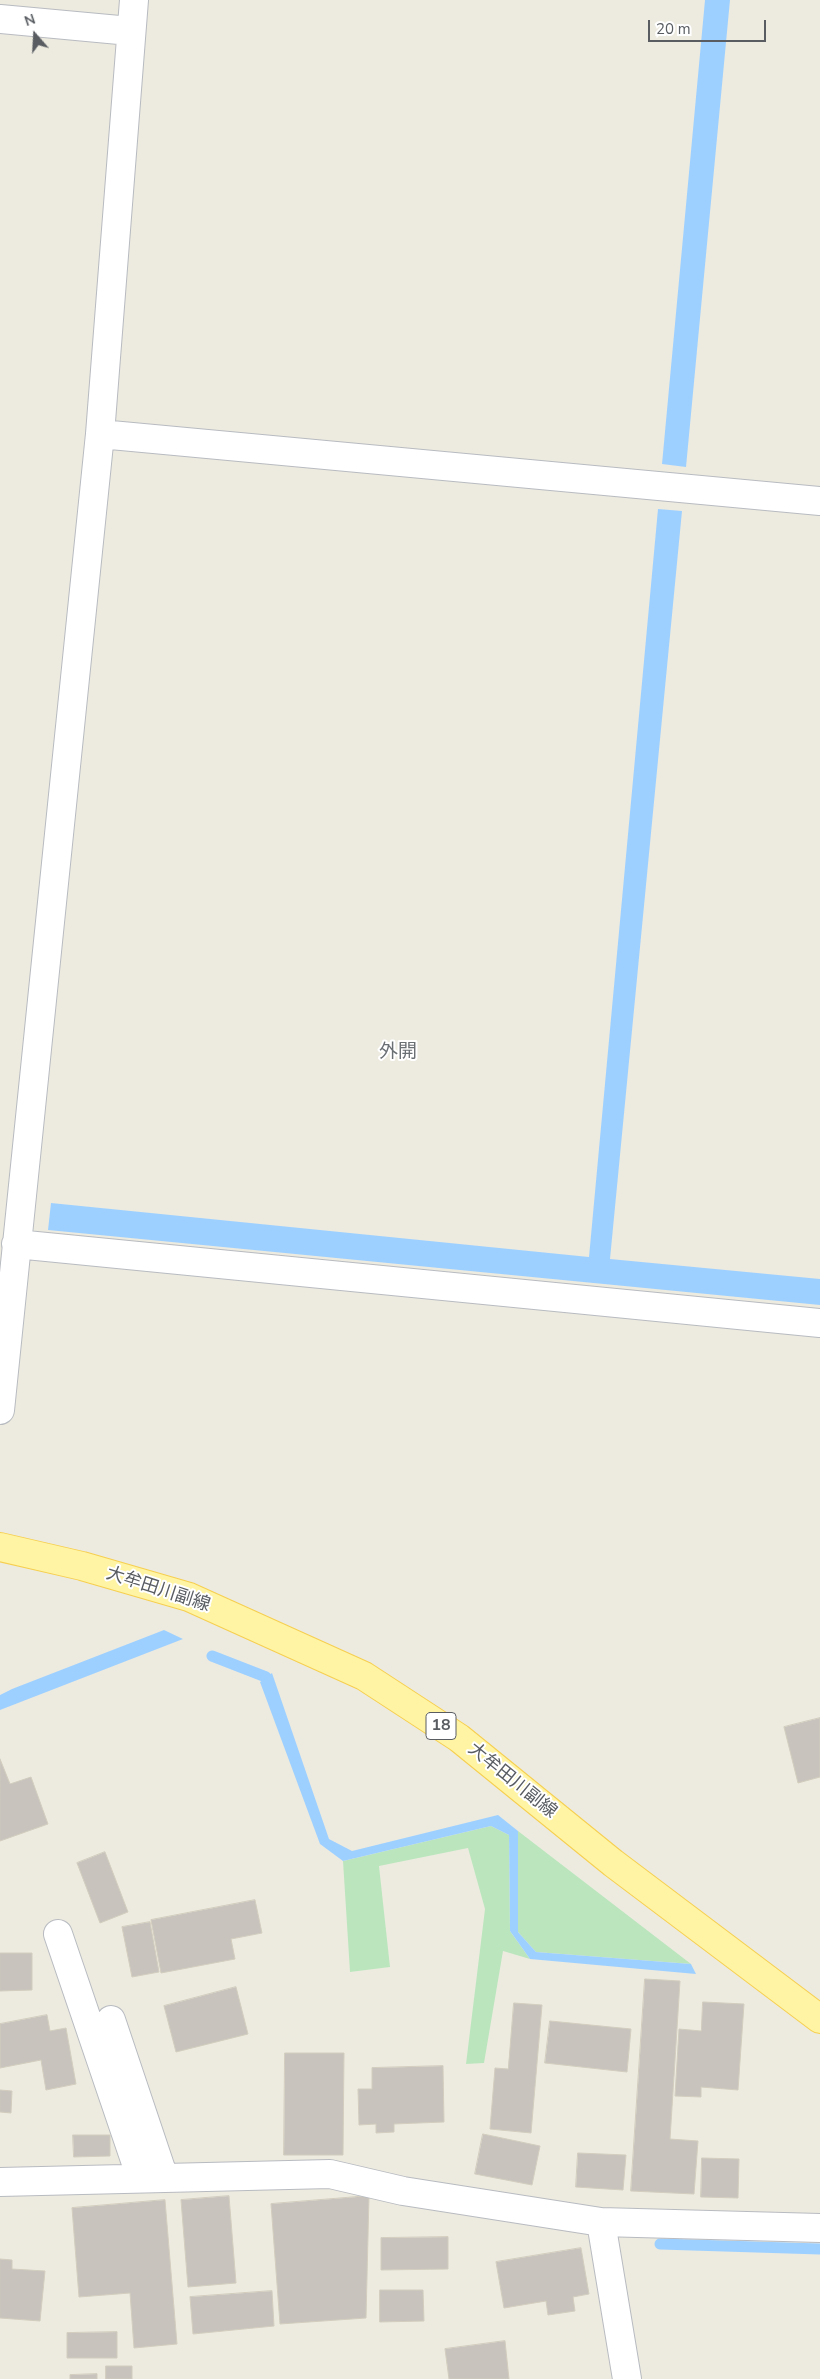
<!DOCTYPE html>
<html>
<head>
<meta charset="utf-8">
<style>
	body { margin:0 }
	#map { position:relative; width:820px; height:2379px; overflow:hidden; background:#edebe0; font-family:"Nunito Sans",sans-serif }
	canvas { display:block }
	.north { position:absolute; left:10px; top:10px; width:50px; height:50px; -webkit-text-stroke:4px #fff; paint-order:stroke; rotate:341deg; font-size:14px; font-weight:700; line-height:20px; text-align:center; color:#595d62 }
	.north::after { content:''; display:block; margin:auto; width:18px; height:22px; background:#595d62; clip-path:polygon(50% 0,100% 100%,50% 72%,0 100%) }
	.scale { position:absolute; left:648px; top:20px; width:118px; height:22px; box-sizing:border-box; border:2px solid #595d62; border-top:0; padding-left:6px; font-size:15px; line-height:18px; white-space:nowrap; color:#595d62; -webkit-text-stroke:4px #fff; paint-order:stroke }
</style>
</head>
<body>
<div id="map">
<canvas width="820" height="2379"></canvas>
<div class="north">N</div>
<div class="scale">20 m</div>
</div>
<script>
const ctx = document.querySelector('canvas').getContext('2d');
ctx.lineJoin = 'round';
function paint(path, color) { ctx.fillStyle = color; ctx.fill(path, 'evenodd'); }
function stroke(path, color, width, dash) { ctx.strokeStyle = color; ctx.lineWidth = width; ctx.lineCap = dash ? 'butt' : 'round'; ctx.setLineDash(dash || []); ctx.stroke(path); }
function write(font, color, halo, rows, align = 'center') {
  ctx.font = font + ' "Nunito Sans","Noto Sans JP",sans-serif'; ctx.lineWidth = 4; ctx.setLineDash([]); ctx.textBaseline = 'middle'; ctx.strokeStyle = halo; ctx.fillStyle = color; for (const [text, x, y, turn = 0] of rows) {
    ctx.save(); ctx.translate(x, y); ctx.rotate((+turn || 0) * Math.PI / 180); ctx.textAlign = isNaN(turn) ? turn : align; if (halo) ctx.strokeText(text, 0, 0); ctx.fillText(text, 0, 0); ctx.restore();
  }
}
paint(new Path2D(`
	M491,1826L509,1835L510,1931L530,1959L503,1951L484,2063L466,2064L485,1909L468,1848L379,1866L390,1967L350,1972L343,1861Z
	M518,1831L691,1964L536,1952L518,1932Z`), '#bbe6bd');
paint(new Path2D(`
	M705,0H730L686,467L662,464Z
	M658,509L682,511L610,1259L820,1279V1305L48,1230L51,1203L589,1257Z
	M164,1630L183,1639L0,1710V1695L12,1689Z
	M272,1673L329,1839L352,1851L498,1815L518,1831V1932L536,1952L691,1964L696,1974L530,1959L510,1931L509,1835L491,1826L343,1861L320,1844L260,1682Z`), '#9ed0ff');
stroke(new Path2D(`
	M212,1656L266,1677
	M660,2244L820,2249`), '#9ed0ff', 11);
const building = new Path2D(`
	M820,1718V1777L798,1783L784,1727Z
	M0,1759L10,1784L31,1777L48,1824L0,1841Z
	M105,1852L128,1912L100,1923L77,1863Z
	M255,1900L262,1933L231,1939L235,1959L161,1973L151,1920Z
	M150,1922L159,1972L132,1977L122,1927Z
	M0,1953H32V1990L0,1991Z
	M645,1979L680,1981L670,2139L698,2141L694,2194L631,2191Z
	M236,1987L248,2034L176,2052L164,2006Z
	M703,2002L744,2004L738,2090L701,2087V2097L675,2096L679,2029L701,2031Z
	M514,2003L542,2005L531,2133L490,2129L495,2068L508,2069Z
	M47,2015L50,2031L66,2028L76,2084L46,2090L41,2060L0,2068V2024Z
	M550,2021L631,2029L627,2072L545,2063Z
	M285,2053H344L343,2155H284Z
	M443,2066L444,2122L394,2124V2132L376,2133V2124L359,2125L358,2089H372V2068Z
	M0,2090L12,2091L11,2113L0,2112Z
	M483,2134L540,2146L532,2185L475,2174Z
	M73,2135H110V2156L74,2157Z
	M578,2153L626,2155L623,2190L576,2187Z
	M702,2158L739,2159L738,2198L701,2197Z
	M229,2196L236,2283L188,2287L181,2200Z
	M369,2196L366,2318L280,2324L271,2204Z
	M165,2200L177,2344L134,2348L130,2293L79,2297L72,2208Z
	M448,2237V2269L381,2270V2238Z
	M581,2248L589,2294L573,2297L575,2311L548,2315L546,2301L504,2308L496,2262Z
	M0,2259L12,2260V2269L45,2271L40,2321L0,2318Z
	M380,2290H423L424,2321L380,2322Z
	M272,2291L274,2326L193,2334L190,2297Z
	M117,2332V2358H67V2333Z
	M505,2341L509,2379H449L445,2349Z
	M106,2366H132V2379H106Z
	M97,2374V2379H70V2375Z`);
paint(building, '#c8c4bd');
stroke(building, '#d2cdbe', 1);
const minor = new Path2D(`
	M0,19L130,31
	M100,434L820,501
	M16,1244L820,1323
	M0,1410L100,434L134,0
	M58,1934L141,2178
	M111,2020L164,2178
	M0,2182L330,2174L403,2191L601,2222L820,2228
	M601,2222L627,2379`);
const major = new Path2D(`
	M0,1547L82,1566L189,1597L364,1676L459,1738L613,1863L820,2019`);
stroke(minor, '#b8bbc0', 30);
stroke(major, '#f6cf50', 30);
stroke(minor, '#fff', 28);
stroke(major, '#fff4a3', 28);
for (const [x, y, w] of [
	[441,1726,30]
]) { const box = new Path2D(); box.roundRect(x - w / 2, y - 13.5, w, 27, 4); ctx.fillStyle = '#fff'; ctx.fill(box); stroke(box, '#595d62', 1); }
write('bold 16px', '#595d62', null, [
	["18",441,1726]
]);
write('18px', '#595d62', '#fff', [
	["大牟田川副線",158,1590,18],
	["大牟田川副線",512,1781,39]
]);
write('19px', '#6a6f74', '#fff', [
	["外開",398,1052]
]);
</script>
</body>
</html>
